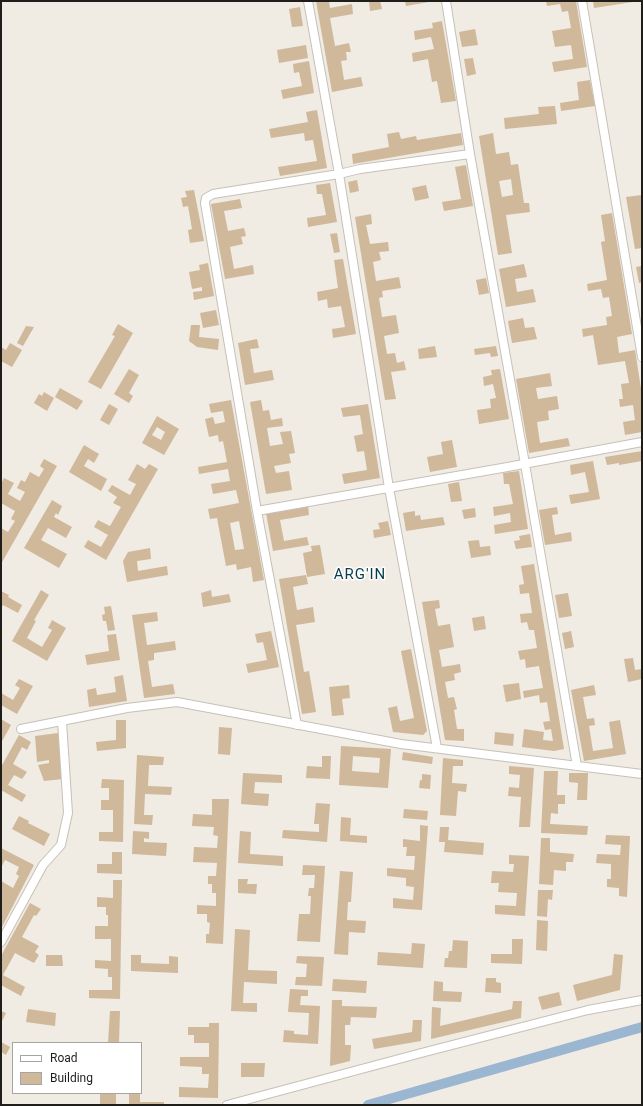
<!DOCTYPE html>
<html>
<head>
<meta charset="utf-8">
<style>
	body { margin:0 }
	#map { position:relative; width:643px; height:1106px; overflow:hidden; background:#f0ebe3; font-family:Roboto,sans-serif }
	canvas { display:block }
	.frame { position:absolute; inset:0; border:2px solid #1f1e1b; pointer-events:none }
	.legend { position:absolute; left:12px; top:1042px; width:130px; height:52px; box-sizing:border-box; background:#fff; border:1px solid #a5a5a4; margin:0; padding:5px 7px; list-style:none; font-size:12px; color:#1f1e1b }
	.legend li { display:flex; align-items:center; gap:8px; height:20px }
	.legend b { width:20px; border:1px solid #a5a5a4 }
</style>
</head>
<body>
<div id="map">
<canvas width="643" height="1106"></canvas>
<div class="frame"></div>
<ul class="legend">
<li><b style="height:5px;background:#fff"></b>Road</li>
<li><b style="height:11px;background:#d0b89b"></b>Building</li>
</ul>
</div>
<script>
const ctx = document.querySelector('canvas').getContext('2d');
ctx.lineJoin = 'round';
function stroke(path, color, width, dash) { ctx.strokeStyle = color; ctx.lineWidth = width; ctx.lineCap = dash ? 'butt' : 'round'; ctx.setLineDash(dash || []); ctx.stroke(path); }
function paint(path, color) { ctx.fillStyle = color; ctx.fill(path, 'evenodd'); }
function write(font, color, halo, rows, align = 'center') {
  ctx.font = font + ' Roboto,sans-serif'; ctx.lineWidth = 3; ctx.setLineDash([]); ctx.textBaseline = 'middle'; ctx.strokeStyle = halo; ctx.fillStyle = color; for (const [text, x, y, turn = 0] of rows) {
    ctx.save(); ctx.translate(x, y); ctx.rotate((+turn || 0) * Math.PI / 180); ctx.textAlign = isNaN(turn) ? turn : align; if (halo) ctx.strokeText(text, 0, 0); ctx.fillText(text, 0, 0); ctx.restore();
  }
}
stroke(new Path2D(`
	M368,1105L642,1027`), '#9bb6d0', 10);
paint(new Path2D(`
	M316,1H329L330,8L352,4L353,14L330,18L335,46L349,43L351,52H346L347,60L341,61L344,80L361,77L363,86L332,92Z
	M369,1H380L382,9L370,11Z
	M405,1H429V2L406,6Z
	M546,1H576L587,67L554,72L552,62L573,59L571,45L555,47L552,31L571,28L568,11L562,12L560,4L547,6Z
	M593,1H633V2L594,8Z
	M300,7L303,26L292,27L289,9Z
	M442,21L456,101L441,103L437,81L432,82L428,59L413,62L412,53L434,49L431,37L415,40L414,31L433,28L432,23Z
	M475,29L478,45L462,47L459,32Z
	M306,45L308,58L279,63L277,50Z
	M473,58L476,74L467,76L464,59Z
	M309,61L314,93L283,99L281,90L302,86L299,72L294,73L293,64Z
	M590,80L595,106L561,111L560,103L579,100L577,82Z
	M555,106L557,124L505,129L504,118L539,114L538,107Z
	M317,110L327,168L280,176L278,167L317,161L313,140L305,141L304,133L271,138L269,129L308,122L306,112Z
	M399,132L401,139L416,136L417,140L461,133L463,145L353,164L352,154L389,147L387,134Z
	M493,133L496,154L509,152L511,165L518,164L524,203H529L530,212L506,215L512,253L498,255L479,136ZM511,179L513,195L502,197L499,181Z
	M466,165L473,206L444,211L442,202L461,199L455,167Z
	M357,180L359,191L350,193L348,182Z
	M330,183L337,222L308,227L307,218L326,215L322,194H317L316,185Z
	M426,185L429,198L415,201L412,188Z
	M194,190L204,241L190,243L188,230L192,229L188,206L183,207L181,198L187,197L185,191Z
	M642,195V248L635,249L626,197Z
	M240,199L242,208L224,211L228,231L244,228L246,236L241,237L243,244L230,247L234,269L253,265L254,274L225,279L211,204Z
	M612,213L632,334L617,337L619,353L635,350L642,395V432L625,435L623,422L635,420L633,405L620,407L619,399H623L621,384L629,383L625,361L598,365L593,335L583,337L582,329L607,325L606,317L612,316L609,297L603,298L601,289L588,291L587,284L607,280L601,242L605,241L601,215Z
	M371,214L372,224L366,225L370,244L388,242L389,251L379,252L381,260L373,262L376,281L399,277L401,288L382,291L383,297L379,298L382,317L396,315L399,333L384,336L387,354L395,353L397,363L404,361L406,370L391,372L396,399L385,400L355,217Z
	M337,233L340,252L334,253L330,234Z
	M343,259L356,334L333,338L332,329L345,327L341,306L328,308L327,299L318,301L317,292L338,288L334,260Z
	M208,263L214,296L194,300L193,292L202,291V287L192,289L189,272L200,270L199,265Z
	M524,264L527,277L515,279L517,292L533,289L536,302L506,307L499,269Z
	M642,266V282L639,283L636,267Z
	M486,278L489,293L479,295L476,280Z
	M216,310L219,325L203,328L200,313Z
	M523,318L525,328L534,327L537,339L512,343L508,321Z
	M118,324L133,333L101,389L88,382L115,336L112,335Z
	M191,325H200L199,337L219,339L218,350L197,347L189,341Z
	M26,326L34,327L23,346L17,343Z
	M257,339L259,348L250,349L254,373L272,370L274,380L245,385L238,343Z
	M10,343L22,350L12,367L1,361V347L6,350Z
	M435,346L437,357L419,359L418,349Z
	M496,346L498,356L491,357L490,353L475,355L474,349Z
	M129,369L139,375L129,393L133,396L129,403L114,394Z
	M500,369L509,419L479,424L477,410L491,408L490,399L496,398L493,384L484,386L483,377L492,375L491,370Z
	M550,373L552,386L536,388L538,399L557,396L559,409L548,411L549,420L537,422L540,443L568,438L570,446L529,453L516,379Z
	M60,388L83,401L77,410L55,397Z
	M44,392L54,398L47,411L34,403L39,394L42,396Z
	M231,400L264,580L253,582L251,567L237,570L236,564L226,566L217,518L210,519L208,509L239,503L236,490L213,494L211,484L230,481L228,469L199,474L198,467L227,462L223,441L219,442L218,435L209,437L205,419L213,417L215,424L225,422L223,411L211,413L209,404ZM239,521L244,549L235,550L230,523Z
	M261,400L263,411L269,410L271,420L282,418L283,426L267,428L270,446L283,444L280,432L291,431L295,453L289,454L291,463L274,466L276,473L289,471L292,490L266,494L250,402Z
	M109,404L118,409L109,425L100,420Z
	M368,404L380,478L344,484L342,474L367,470L364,451L357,452L354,436L363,434L360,415L343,417L341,408Z
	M157,416L179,429L164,455L142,443ZM157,427L165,432L161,440L152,435Z
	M452,440L457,467L430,472L427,457L443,454L441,442Z
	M84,445L99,454L94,463L88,459L84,466L107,479L101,491L69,472Z
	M642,451V461L619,465V463L607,465L605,457Z
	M44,459L57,466L1,564V528L8,532L15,521L11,519L15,511L1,503V484L4,478L14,483L8,494L20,501L25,492L17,488L21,480L25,482L30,472L39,477L44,469L40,466Z
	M593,461L600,499L571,504L569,495L589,492L585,472L571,475L570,465Z
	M137,464L145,469L149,464L158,469L106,560L84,547L88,540L101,547L108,535L94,527L98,520L110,526L121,507L113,503L117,497L108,491L112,485L130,495L136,484L128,480Z
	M519,471L528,529L495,534L494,525L511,522L510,513L494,516L493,507L513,504L509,484H504L503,473Z
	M459,482L462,501L451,502L448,484Z
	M52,500L62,506L58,515L56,513L54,517L72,527L66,538L48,528L41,540L67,554L59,568L24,548Z
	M308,505L309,515L280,520L284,541L307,537L309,545L273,551L266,513Z
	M557,507L558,514L552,515L555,535L571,532L572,541L545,545L539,510Z
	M475,508L476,517L464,519L462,510Z
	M415,511V516L420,515L421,520L443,517L445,525L406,531L403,513Z
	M388,521L391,535L374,538L373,530L380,529L378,523Z
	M530,534L532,547L516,549L514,541L520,540L519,536Z
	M479,540L480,547L490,546L491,555L471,558L468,541Z
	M320,545L325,574L307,577L303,553L312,551L311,546Z
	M150,548L151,559L137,561L138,571L167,566L168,575L127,582L123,561L128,552Z
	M534,564L564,749L554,751L522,747L524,729L544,732L543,740L553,741L551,729L545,730L543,722L550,721L547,702L540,703L539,695L524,698L523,691L543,688L539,666L526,668L525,659L520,660L518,651L537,648L534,630H529L527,622L521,623L520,614L532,613L529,593L520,594L519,585L524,584L521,566Z
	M306,575L308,584L293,587L297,610L313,607L315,622L296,625L304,672L309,671L316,712L302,714L279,579Z
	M41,590L49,595L34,620L36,621L27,638L42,647L52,630L48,628L52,620L66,628L47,661L12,641Z
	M211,590L212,597L229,594L231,602L203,607L201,593Z
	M1,591L9,595L8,597L22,605L18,613L3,605L1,609Z
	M568,593L572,616L559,618L555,595Z
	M439,600L440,608L435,609L438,626L450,624L454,647L439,650L442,667L460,664L461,672L454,674L455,680L445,682L448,698L454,697L457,709L454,710L457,729H464V741L445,740L422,602Z
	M111,606L115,630L108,631L106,621H103L102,615L105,614L104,607Z
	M157,612L158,621L144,623L147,645L175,641L176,650L154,653V660L148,661L152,687L173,684L175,694L144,698L132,615Z
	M484,616L486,629L474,631L472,618Z
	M271,631L279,667L248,673L246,664L267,660L263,642L257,643L255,634Z
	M571,631L574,647L565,649L562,633Z
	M116,634L120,660L87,665L85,655L109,651L107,635Z
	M411,649L427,731L423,735L393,732L388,708L397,706L400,721L414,718L401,651Z
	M633,658L635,670L642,669V679L628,682L624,659Z
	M123,675L127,701L89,707L87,690L96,688L97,695L116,692L114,677Z
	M19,679L33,686L17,714L1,705V693L13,700L20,688L15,685Z
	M519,683L521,699L506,702L503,685Z
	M349,685L350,698L342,699L344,715L332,716L329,687Z
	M594,685L596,695L583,697L587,719L594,718L595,725L589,726L593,751L613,748L609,722L620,720L626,754L584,761L571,690Z
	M1,719L11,725L1,743Z
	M116,720H126V748L97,751L96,742L116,740Z
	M219,727L232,728L230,755L218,754Z
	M495,732L514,734L513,746L494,744Z
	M58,733L63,779L44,781L38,765L49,763V760L37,762L35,736Z
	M19,735L31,742L27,750L22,747L13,764L27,772L22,779L14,775L8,785L26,795L22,802L1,790V767Z
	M341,746L391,749L388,788L339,785ZM353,756L380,758L379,773L352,771Z
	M403,752L433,757L432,764L402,760Z
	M137,755L164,757L163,765H149L148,786L172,787L171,795L145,794L144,815H153L152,825L134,824Z
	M322,756H331L330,779L306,778L307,766L322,767Z
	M443,758L463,760V766H453L452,783L467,784L466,792L458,791L456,816L440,815Z
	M509,766L534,768L530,827H519L521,797L508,796L509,787L519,788L520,775L509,774Z
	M544,771H558L557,795H565V804H558V814L551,813L550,824L588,826L587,835L541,833Z
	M243,773L282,775V783L255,782L254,793L269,794L268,806L241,804Z
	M569,773H588L587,800H577L578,783L569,782Z
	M422,774L431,775L430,789L419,788L420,780H422Z
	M102,779L124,780L123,842L99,841V832H113V810H101V800H109V788H101Z
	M212,799H229L223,944L206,943V934H209L210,923L207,922V914H197V905L216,906V893H212V884H208V876H216L217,863L193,862L194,847L217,848L218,836L213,835L214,827L192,826L193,814L212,815Z
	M316,803L330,804L327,842L282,838L283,830L319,832V824H314Z
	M404,809L428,811L427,820L403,818Z
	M19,816L29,821L28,823L50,834L44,846L12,829Z
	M341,817L351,818L350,835L367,836V843L340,841Z
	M420,825L428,826L422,910L393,908V898L413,900L414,887L406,886V878L387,876V868L414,870L415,856H406L407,847H403V839L420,841Z
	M440,827H449L448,840L484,843L483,855L444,852L445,842H439Z
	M133,831L149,832V839L144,838V842L167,843L166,856L132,854Z
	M240,831L251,832L250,854L283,856V866L238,863Z
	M606,835L630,836L627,897L619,896V888L607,887V879H611V864L596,863L597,854L620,855L621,845L605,844Z
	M541,838H550V852L574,854L573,862H566V871L554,870L553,885L539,884Z
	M1,848L34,865L2,927L1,926V881L13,888L19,876L16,874L19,867L5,860L1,868Z
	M112,852H122V874L97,873V864H112Z
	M509,855L529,856L525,916L495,914V905L516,906L517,893L498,892L499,883H491L492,871L513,872L514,864H509Z
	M303,865L325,866L320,942L297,941L299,914H310L311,896H308L309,888H314L315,875H302Z
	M340,871L353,872L351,902H348L347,920L366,921L365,933L349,932L348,955L334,954Z
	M238,879H248L247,884H257L256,894L238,893Z
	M113,880H122L120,999L89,998V990H112V977H108V969L95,968V960L111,961V939H95V926H108V915H106V907H97V897L113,898Z
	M538,890H553L552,900L548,899L547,917L537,916Z
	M30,903L41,909L36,916L34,915L22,937L39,946L35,952L39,955L34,963L15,953L3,975L25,987L21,996L1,985V956Z
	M537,920L548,921L547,951L536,950Z
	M235,929L250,930L248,970L277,971V984L244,982L243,1003H257V1012L231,1011Z
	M512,939H523L522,964L491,963V954H512Z
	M453,940L468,941L467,968L444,967L445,958H448L449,951H452Z
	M412,943L425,944L423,968L377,965L378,952L411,954Z
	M614,954L623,955L620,990L577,1001L573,985L612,975Z
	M46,955H62L63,966H46Z
	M131,955H141V963L169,964V956L178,957V973L131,971Z
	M297,956L324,957L322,986L295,985L296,977H306L307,964L296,963Z
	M486,978H496V982L501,983V993L485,992Z
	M333,979L367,981L366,993L332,991Z
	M434,981L443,982V991L462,992L461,1002L433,1001Z
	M290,989L308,990V996H301L300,1005L320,1006L318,1044L283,1042L284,1030L294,1031V1034L308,1035L309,1013L288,1012Z
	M559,992L562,1005L542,1010L538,997Z
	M332,1000H342V1006L377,1007L376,1018L351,1017L350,1025H345V1045H351L350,1061L330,1066Z
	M513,1001H522L521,1018L431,1039L432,1007L441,1008L440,1026L512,1009Z
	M28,1009L56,1013L55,1026L26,1022Z
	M1,1011L6,1013L2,1021L1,1020Z
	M110,1011H120L119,1043H108Z
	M413,1020H422L421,1041L374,1049L372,1039L412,1032Z
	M209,1023H219L218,1098L179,1097V1087L208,1088L209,1074H202V1067L180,1066V1057H209V1043H194V1035H188V1027H209Z
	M1,1042L10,1047L6,1055L1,1052Z
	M241,1063H265L264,1077H241Z
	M100,1093H116V1105H100Z
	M129,1093H140V1102H164V1105H129Z`), '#d0b89b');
const street = new Path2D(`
	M308,1L339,174L389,488L437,748
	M446,1L470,154L525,464L577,766
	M582,1L642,357
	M257,511L502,468L642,442
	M297,725L257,511L205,203L206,198L213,194L339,174L360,169L470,154
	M21,729L127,708L177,702L401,744L642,774
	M1,942L43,865L61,845L68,813L62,721
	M227,1105L425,1052L588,1010L642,1000`);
stroke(street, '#c5c1b9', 10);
stroke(street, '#fff', 8);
ctx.letterSpacing = '1px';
write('15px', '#063c4d', '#fff', [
	["ARG'IN",360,575]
]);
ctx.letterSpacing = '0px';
</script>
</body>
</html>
